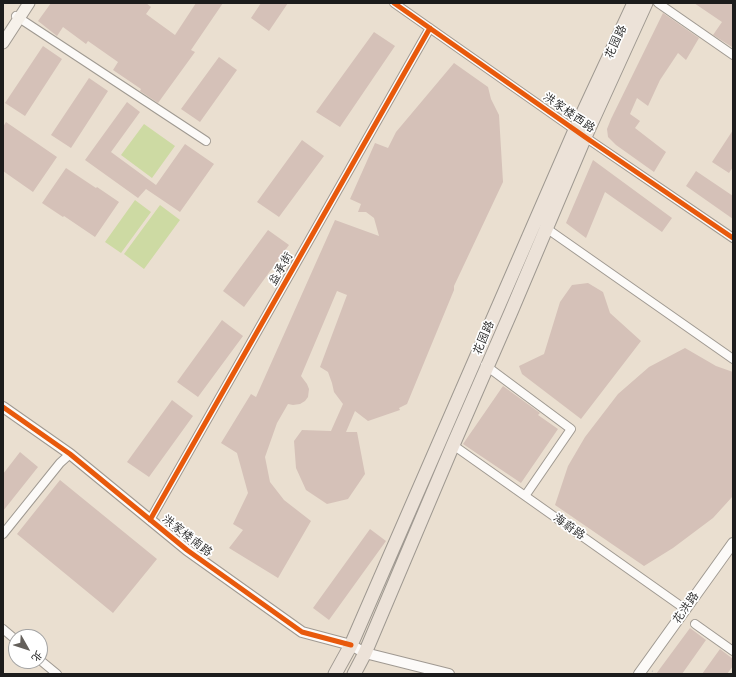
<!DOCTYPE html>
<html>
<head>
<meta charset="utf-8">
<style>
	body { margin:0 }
	#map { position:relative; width:736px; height:677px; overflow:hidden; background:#eadfd0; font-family:"Shantell Sans","LXGW WenKai TC",sans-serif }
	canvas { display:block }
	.frame { position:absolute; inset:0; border:4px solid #1c1c1c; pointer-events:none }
	.north { position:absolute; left:8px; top:629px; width:40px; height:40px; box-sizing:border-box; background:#fff; border:1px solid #a4a4a4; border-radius:50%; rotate:129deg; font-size:11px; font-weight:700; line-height:16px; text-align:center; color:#1c1c1c }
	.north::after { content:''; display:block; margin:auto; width:14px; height:18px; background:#64605b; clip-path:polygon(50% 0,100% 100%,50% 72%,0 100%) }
</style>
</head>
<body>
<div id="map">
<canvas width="736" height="677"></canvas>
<div class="frame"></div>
<div class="north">北</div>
</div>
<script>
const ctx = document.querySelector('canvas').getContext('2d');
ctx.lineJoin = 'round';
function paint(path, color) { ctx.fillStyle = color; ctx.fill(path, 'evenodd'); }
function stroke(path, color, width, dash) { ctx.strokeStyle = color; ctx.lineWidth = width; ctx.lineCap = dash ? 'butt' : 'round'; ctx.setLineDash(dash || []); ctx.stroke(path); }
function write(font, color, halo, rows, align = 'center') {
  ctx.font = font + ' "Shantell Sans","LXGW WenKai TC",sans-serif'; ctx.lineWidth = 3.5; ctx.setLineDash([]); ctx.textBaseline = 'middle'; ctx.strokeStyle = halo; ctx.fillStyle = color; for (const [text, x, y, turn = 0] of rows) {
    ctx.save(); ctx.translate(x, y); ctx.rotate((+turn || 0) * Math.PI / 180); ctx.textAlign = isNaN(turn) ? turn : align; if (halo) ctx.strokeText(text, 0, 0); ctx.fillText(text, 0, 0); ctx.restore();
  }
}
paint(new Path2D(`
	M144,124L175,146L152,178L121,155Z
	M135,200L151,212L121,253L105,242Z
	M160,205L180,220L144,269L124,254Z`), '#cddaa3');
paint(new Path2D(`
	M51,3H146L151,7L146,14L175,35L196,3H223L191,50L195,52L158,103L140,91L141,89L113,70L118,62L88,41L86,44L63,27L57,36L38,21Z
	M261,3H288L269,31L251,18Z
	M694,3H733V46L732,47L713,35L722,22Z
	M663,13L699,38L686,60L678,53L660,80L648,106L637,98L630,114L640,121L635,128L666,152L654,172L616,145L608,137L607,129L611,119Z
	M374,32L395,46L340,127L316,112Z
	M43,46L62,59L25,116L5,103Z
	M219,57L237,70L200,122L181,109Z
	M454,63L488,87L491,99L499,115L503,182L454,286V290L407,404L399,408L400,410L368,421L355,411L346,432H357L365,474L348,499L327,504L306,490L296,468L294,441L302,430L331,431L343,404L334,392L332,383L328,372L320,367L347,295L337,291L301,376L307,384L309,389L308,397L305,401L300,404L293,405L288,404L277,423L265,457L270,482L284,500L311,521L278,578L229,548L243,530L233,524L248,493L237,453L221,443L251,394L256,397L335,220L379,236L374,218L366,212H358L361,204L350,199L375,143L388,148L396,132Z
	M89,78L108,91L71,148L51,135Z
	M127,102L140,112L111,152L156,185L185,144L214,164L180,212L146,189L138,198L85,160Z
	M6,122L57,157L33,192L3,171V127Z
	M733,130V167L729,173L712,162Z
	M302,140L324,156L279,217L257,202Z
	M593,160L672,218L662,232L605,192L586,238L566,223Z
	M66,168L96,188L97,187L119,202L95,237L64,216L63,217L42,203Z
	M696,171L733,196V219L686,186Z
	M268,230L289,245L244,307L223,291Z
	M588,283L603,292L610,313L641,341L581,419L522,374L519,366L544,354L560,302L572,285Z
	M222,320L243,336L198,397L177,382Z
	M685,348L716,366L733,372V496L713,518L673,548L644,566L555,505L568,466L585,437L618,394L649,367Z
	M503,386L540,413L538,415L558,429L521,483L463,444Z
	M172,400L193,416L149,477L127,462Z
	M20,452L38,467L3,511V474Z
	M60,480L157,559L113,613L17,534Z
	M370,529L386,541L329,620L313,608Z
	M690,628L706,640L682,674H656Z
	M720,649L733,659V666L727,674H702Z`), '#d5c1b8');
const minor = new Path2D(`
	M394,3L585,137L733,238
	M658,3L733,55
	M16,16L206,141
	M546,228L733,359
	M485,365L571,429L525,496
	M453,445L685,609
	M150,520L430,28
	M3,534L60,463L70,454
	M695,624L733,651
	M3,629L16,640
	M40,660L57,674`);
const tertiary = new Path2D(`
	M3,407L70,454L187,550L302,632L351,645L365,653L449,674
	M639,674L733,543`);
const secondary = new Path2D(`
	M3,43L29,3`);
const primary = new Path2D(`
	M335,674L351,645L575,130L634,3
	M354,674L365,653L453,445L511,312L585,137L646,3`);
stroke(minor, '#9f9991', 10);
stroke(tertiary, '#9f9991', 12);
stroke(secondary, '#9f9991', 13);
stroke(primary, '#9f9991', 15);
stroke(new Path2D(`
	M652,671L657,674`), '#c7c5c1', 1.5, [1, 3]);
stroke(minor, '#fcfaf8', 8);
stroke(tertiary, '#fcfaf8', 10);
stroke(secondary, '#f6f1ea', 11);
stroke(primary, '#ece2d8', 13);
stroke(new Path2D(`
	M394,3L585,137L733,238
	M3,407L70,454L187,550L302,632L351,645
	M150,520L430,28`), '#e8590c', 5);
write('12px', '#1c1c1c', '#fff', [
	["花园路",616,42,-65],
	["洪家楼西路",569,113,35],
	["益承街",281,269,-60],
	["花园路",484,338,-67],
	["海蔚路",569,527,35],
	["洪家楼南路",187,536,38],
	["花洪路",686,608,-54]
]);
</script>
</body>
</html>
